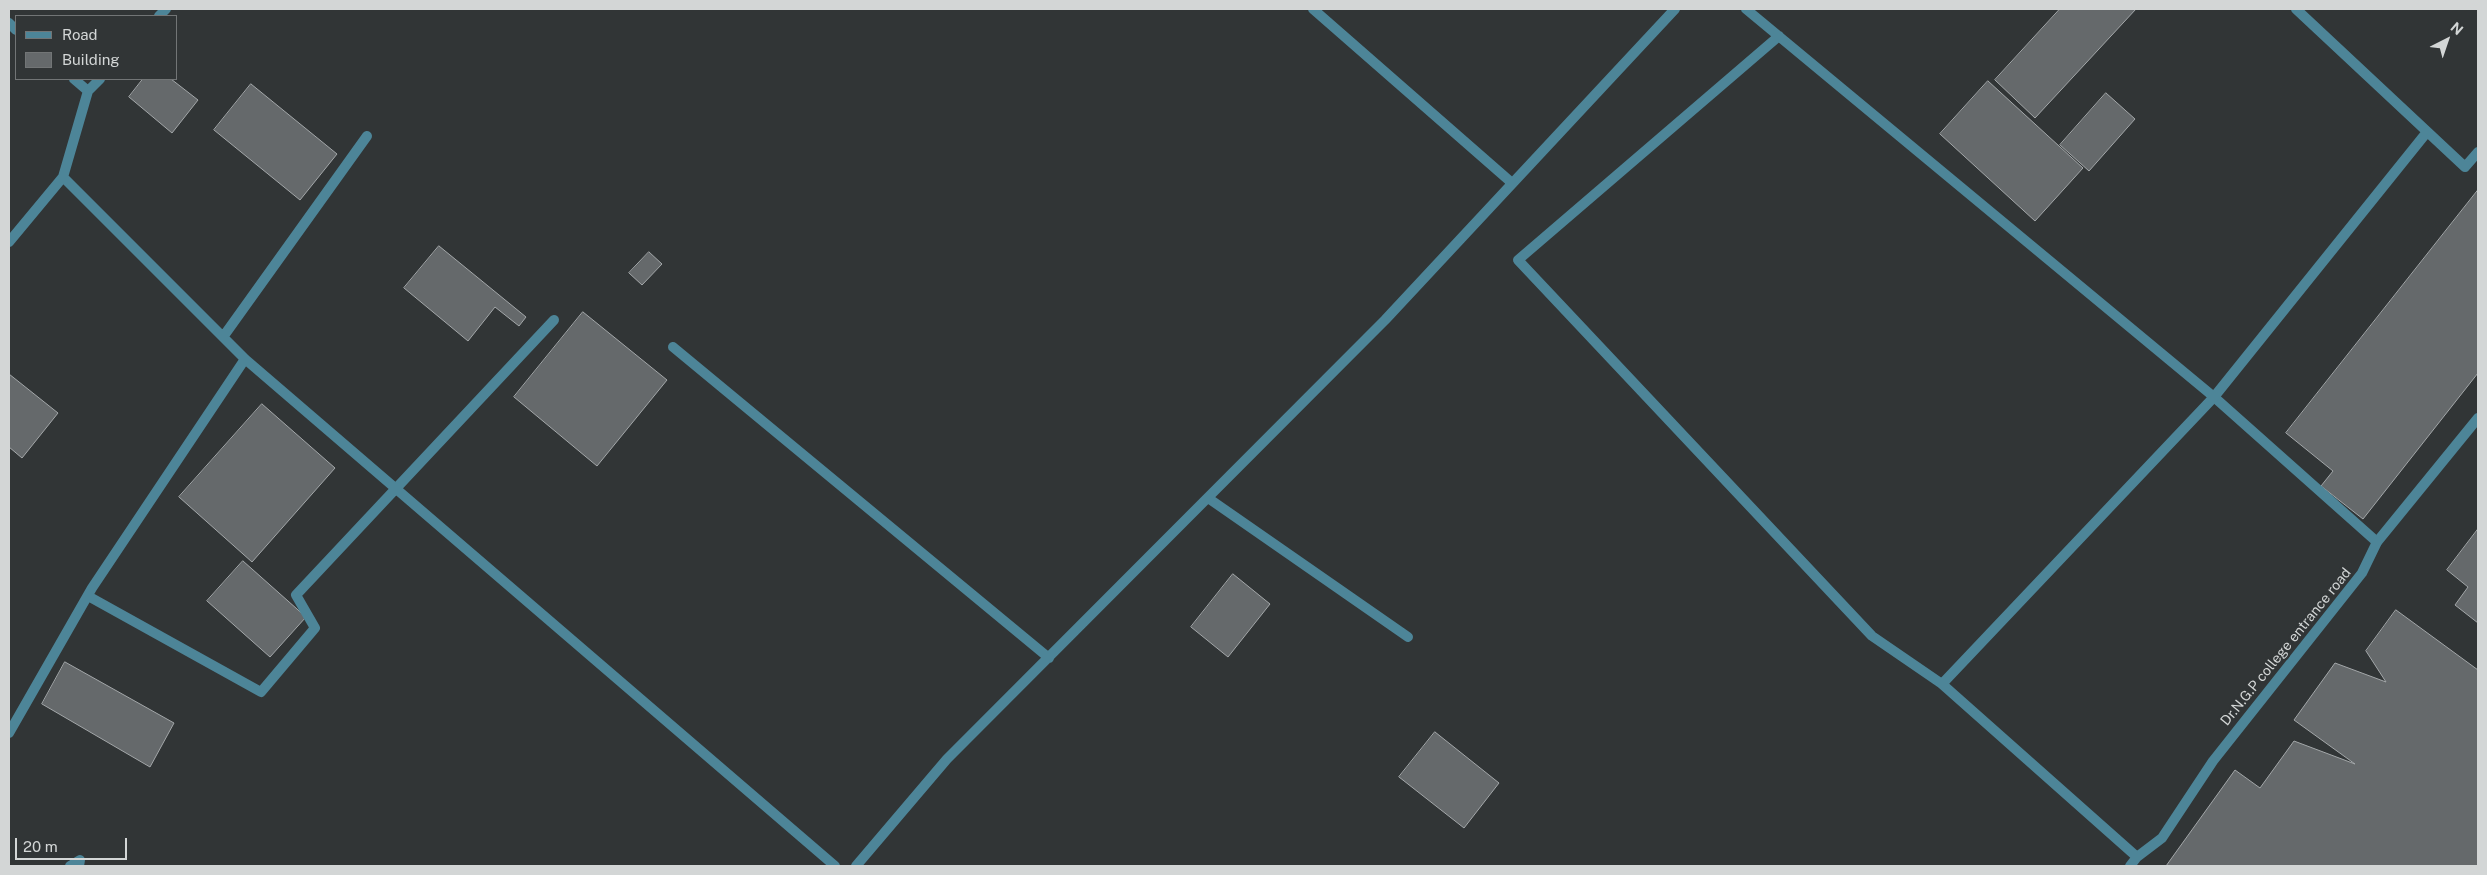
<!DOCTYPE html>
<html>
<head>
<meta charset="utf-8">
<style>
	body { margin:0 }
	#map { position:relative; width:2487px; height:875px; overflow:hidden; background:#313536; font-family:"Public Sans",sans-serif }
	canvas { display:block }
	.frame { position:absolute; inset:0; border:10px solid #d3d6d6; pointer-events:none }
	.legend { position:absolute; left:15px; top:15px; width:162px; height:65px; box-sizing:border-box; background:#313536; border:1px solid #727576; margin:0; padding:6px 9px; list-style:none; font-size:15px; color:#d3d6d6 }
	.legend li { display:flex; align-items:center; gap:10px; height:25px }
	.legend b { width:25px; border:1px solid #727576 }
	.north { position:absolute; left:2422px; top:15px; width:50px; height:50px; -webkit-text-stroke:4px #313536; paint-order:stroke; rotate:41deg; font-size:14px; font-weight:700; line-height:20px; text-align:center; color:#d3d6d6 }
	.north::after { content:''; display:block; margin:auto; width:18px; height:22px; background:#d3d6d6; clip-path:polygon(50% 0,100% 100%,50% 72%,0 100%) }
	.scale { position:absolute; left:15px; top:838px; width:112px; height:22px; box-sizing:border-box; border:2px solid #d3d6d6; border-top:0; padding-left:6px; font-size:15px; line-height:18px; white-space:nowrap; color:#d3d6d6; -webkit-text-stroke:4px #313536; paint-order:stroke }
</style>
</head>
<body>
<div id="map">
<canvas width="2487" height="875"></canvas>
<div class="frame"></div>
<ul class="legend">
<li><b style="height:6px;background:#4d8598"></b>Road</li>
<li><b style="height:14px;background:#65696b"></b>Building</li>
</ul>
<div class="north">N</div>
<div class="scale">20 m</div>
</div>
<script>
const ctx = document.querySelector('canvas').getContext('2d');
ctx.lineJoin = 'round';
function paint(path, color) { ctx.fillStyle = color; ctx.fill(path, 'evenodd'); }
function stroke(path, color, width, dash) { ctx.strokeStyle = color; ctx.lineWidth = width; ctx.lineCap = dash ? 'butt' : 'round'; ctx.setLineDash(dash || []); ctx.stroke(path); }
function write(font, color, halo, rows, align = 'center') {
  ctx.font = font + ' "Public Sans",sans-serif'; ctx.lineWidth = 4.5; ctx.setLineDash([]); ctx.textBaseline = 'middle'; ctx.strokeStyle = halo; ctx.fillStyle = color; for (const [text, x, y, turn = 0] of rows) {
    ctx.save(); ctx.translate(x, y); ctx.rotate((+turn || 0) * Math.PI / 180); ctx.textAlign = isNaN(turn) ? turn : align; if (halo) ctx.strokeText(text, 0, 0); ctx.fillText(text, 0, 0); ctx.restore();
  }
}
const building = new Path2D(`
	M2060,9H2136L2035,118L1995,80Z
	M143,79H171L198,100L172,133L129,97Z
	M1988,81L2083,168L2035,221L1940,134Z
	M251,84L337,154L300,200L214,130Z
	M2106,93L2135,119L2089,171L2060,145Z
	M2478,190V373L2363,519L2321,486L2333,471L2286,433Z
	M439,246L526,317L519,326L495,307L468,341L404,288Z
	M649,252L662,264L642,285L629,273Z
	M583,312L667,380L597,466L514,397Z
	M9,374L58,413L22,458L9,447Z
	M262,404L335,468L252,562L179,497Z
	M2478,529V623L2455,605L2468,587L2447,570Z
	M243,561L306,617L270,657L207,601Z
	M1233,574L1270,604L1228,657L1191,627Z
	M2396,610L2478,670V866H2166L2235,770L2260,788L2294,741L2355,764L2294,720L2335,663L2386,682L2366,651Z
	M65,662L174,723L150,767L42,704Z
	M1435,732L1499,783L1464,828L1399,777Z`);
paint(building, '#65696b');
stroke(building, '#a3a7a9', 1);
stroke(new Path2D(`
	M2214,397L2377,542`), '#4d8598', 10);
stroke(new Path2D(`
	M1313,9L1512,183
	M1746,9L2214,397
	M2296,9L2465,167L2478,152
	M159,16L166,9
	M9,23L16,30
	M1779,36L1518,260L1872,636L1942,684L2137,857
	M88,91L100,79
	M63,177L245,359L835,866
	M9,242L63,177L88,91L74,79
	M223,337L367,136
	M673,347L1049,658
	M1208,498L1408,637
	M88,596L261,692L315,628L296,595L554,320
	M1942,684L2214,397L2427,132
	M9,733L92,588L245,359
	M70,866L80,860L79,866
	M856,866L947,759L1385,320L1675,9
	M2130,866L2137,857L2162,838L2213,761L2362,573L2377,542L2478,418`), '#4d8598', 10);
write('14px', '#d3d6d6', '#313536', [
	["Dr.N.G.P college entrance road",2286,647,-51]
]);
</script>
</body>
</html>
